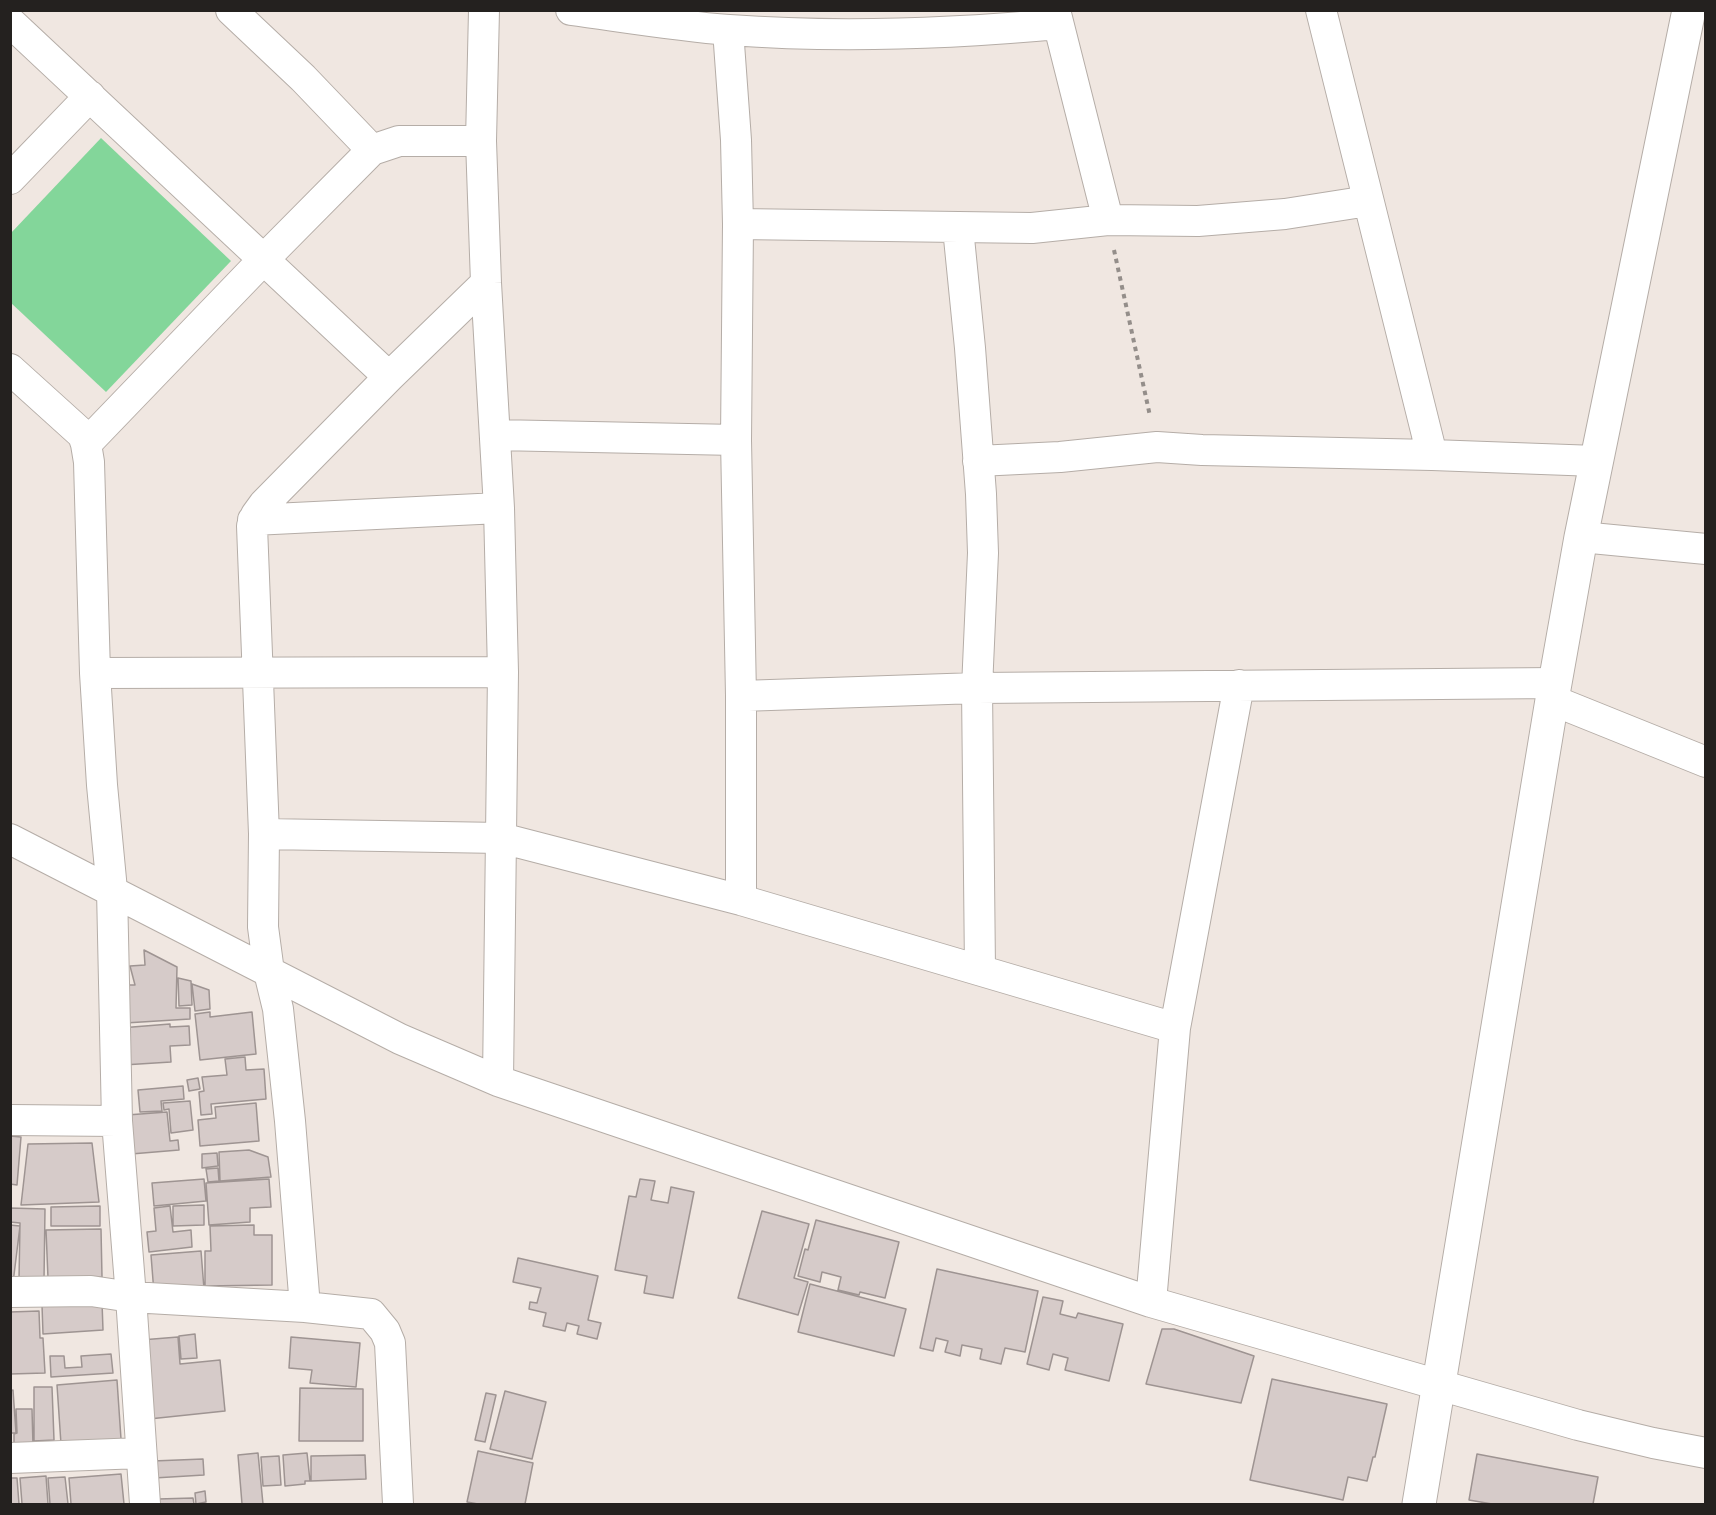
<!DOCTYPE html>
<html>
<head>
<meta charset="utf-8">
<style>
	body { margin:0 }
	#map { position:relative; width:1716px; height:1515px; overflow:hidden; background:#f0e7e1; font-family:"Nunito Sans",sans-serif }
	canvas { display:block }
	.frame { position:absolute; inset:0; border:12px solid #24211f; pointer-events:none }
</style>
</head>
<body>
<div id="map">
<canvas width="1716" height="1515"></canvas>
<div class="frame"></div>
</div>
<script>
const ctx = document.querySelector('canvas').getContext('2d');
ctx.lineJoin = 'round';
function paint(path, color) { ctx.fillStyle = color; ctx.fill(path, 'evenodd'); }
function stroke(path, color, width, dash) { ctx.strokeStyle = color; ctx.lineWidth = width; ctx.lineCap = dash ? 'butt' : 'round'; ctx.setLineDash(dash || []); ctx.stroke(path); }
paint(new Path2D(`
	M101,138L231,261L106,392L10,302L11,233Z`), '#83d69a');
const building = new Path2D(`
	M144,950L177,967L176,1008H190V1019L125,1023L124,985H135L130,966L145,965Z
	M178,978L191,981L192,1005L179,1006Z
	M192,984L209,990L210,1009L195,1011Z
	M210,1012V1017L252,1012L256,1054L200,1060L195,1014Z
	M170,1024V1027L189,1026L190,1045L170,1046L171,1062L123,1065L120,1028Z
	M245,1057L246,1070L264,1069L266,1099L211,1104L212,1114L201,1115L199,1092L204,1091L202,1077L227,1075L225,1059Z
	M198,1078L200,1089L189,1091L187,1080Z
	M183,1086L184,1099L161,1101L162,1111L140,1112L138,1090Z
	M190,1101L193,1130L171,1133L169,1109L164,1110L163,1103Z
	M256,1103L259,1141L200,1146L198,1120L216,1118L215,1107Z
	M167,1112L170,1141L178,1140L179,1150L131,1154L127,1115Z
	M10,1136L21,1137L17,1185L10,1184Z
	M92,1143L99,1202L21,1205L28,1144Z
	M249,1150L268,1157L271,1177L220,1181L219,1152Z
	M217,1153L218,1166L202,1168V1154Z
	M218,1168L219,1181L208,1182L206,1169Z
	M204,1179L206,1201L154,1206L152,1183Z
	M269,1179L271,1207L250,1208V1222L209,1225L206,1183Z
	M640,1179L655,1181L651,1200L668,1203L671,1187L694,1192L673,1298L644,1293L647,1276L615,1270L629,1196L636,1197Z
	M204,1205V1225L173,1226V1206Z
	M100,1206V1226H51V1207Z
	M170,1206L173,1232L191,1230L192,1247L149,1252L147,1232L156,1231L154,1208Z
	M10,1208L45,1209L44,1280H19L20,1223L10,1222Z
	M762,1211L809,1224L794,1278L808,1282L798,1315L738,1298Z
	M816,1220L899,1242L885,1298L860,1292L859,1295L838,1290L841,1277L822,1272L820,1282L798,1276L805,1249L808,1250Z
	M10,1225L20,1226L13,1283H10Z
	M254,1225V1235H272V1285L205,1286V1251H211L210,1226Z
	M101,1229L102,1277L48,1278L46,1230Z
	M201,1251L204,1289L154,1293L151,1255Z
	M518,1258L598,1276L588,1320L601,1323L597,1339L577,1334L579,1326L567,1323L565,1331L543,1326L546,1313L529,1309L530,1302L537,1303L541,1288L513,1282Z
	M937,1269L1038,1291L1025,1352L1005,1348L1001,1364L980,1359L982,1349L962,1345L960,1356L945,1352L948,1341L936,1338L933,1351L920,1348Z
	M810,1284L906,1309L894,1356L798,1332Z
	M1043,1297L1063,1301L1060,1314L1076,1318L1078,1313L1123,1324L1109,1381L1065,1370L1068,1358L1053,1354L1049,1370L1027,1364Z
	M102,1302L103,1330L43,1334L42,1305Z
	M39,1311L40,1338H43L45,1373L10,1374V1312Z
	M1162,1329H1174L1254,1356L1241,1403L1146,1384Z
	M195,1334L197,1358L181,1359L179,1336Z
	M178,1337L180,1364L220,1360L225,1411L149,1419L141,1340Z
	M291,1337L360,1343L356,1387L310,1383L312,1370L289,1368Z
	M111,1354L113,1373L51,1377L50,1356H64L65,1368L82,1367L81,1356Z
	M1272,1379L1387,1404L1375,1457H1373L1367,1481L1348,1477L1343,1500L1250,1480Z
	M117,1380L121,1439L61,1444L57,1385Z
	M34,1387H52L54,1440L34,1441Z
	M300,1388L363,1389V1441H299Z
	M13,1390L16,1433H10V1391Z
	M505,1391L546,1402L532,1459L490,1449Z
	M486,1393L496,1395L485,1442L475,1440Z
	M16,1409H32L33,1446H14V1434L17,1433Z
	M478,1451L533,1463L525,1504H478L467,1502Z
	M258,1453L263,1504H242L238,1455Z
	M307,1453L310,1481H305V1484L285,1486L283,1455Z
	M1477,1454L1598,1477L1593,1504H1492L1469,1500Z
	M365,1455L366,1479L311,1481V1456Z
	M279,1456L281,1485L263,1486L261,1457Z
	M203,1459L204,1475L154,1478L153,1461Z
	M121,1474L124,1504H71L69,1478Z
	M46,1476L48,1504H22L20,1478Z
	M65,1477L68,1504H50L48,1478Z
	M10,1478H17L19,1504H10Z
	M205,1491L206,1502L196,1504L195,1493Z
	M193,1498L194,1504H158V1499Z`);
paint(building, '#d6cbc9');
stroke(building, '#9e9492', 1.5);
const street = new Path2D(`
	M231,10L303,78L372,150
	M484,10L481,141L486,283L499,508L503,672L498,1081
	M571,10C623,17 676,26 729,30C839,38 949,34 1058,24
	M1055,10L1108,220
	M1321,10L1432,455
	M10,22L389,377
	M728,30L736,140L738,224L736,440L741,696V900
	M10,179L90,96
	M738,224L1032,228L1108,220L1198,221L1285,214L1368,201
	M958,228L970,348L981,494L983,553L977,688L980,970
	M10,369L83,435L86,444L89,462L95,673L102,785L112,890L117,1121L131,1297L145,1504
	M496,435L736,440
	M86,444L264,259L372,150L399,141H481
	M978,461L1060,457L1157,447L1202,450L1432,455L1596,461
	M253,520L499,508
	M1581,537L1706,549
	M95,673L503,672
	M741,696L977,688L1555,683
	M1552,700L1706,762
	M264,834L501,838L741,900L1175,1028L1151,1302
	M10,839L400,1039L498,1081L1151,1302L1578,1425L1653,1443L1706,1453
	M1175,1028L1239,685
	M10,1120L117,1121
	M10,1292L91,1291L131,1297L305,1307L371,1314L385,1331L390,1343L398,1504
	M305,1307L290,1121L278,1009L269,972L263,927L264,834L252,526L256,515L264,504L389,377L486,283
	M10,1458L141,1453`);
const secondary = new Path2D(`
	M1419,1504L1552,700L1581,537L1689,10`);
stroke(street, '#b5ada7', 32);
stroke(secondary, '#b5ada7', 35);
stroke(new Path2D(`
	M1114,250L1150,416`), '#948e8a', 4, [4.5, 4.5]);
stroke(street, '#fff', 30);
stroke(secondary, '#fff', 33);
</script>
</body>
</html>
